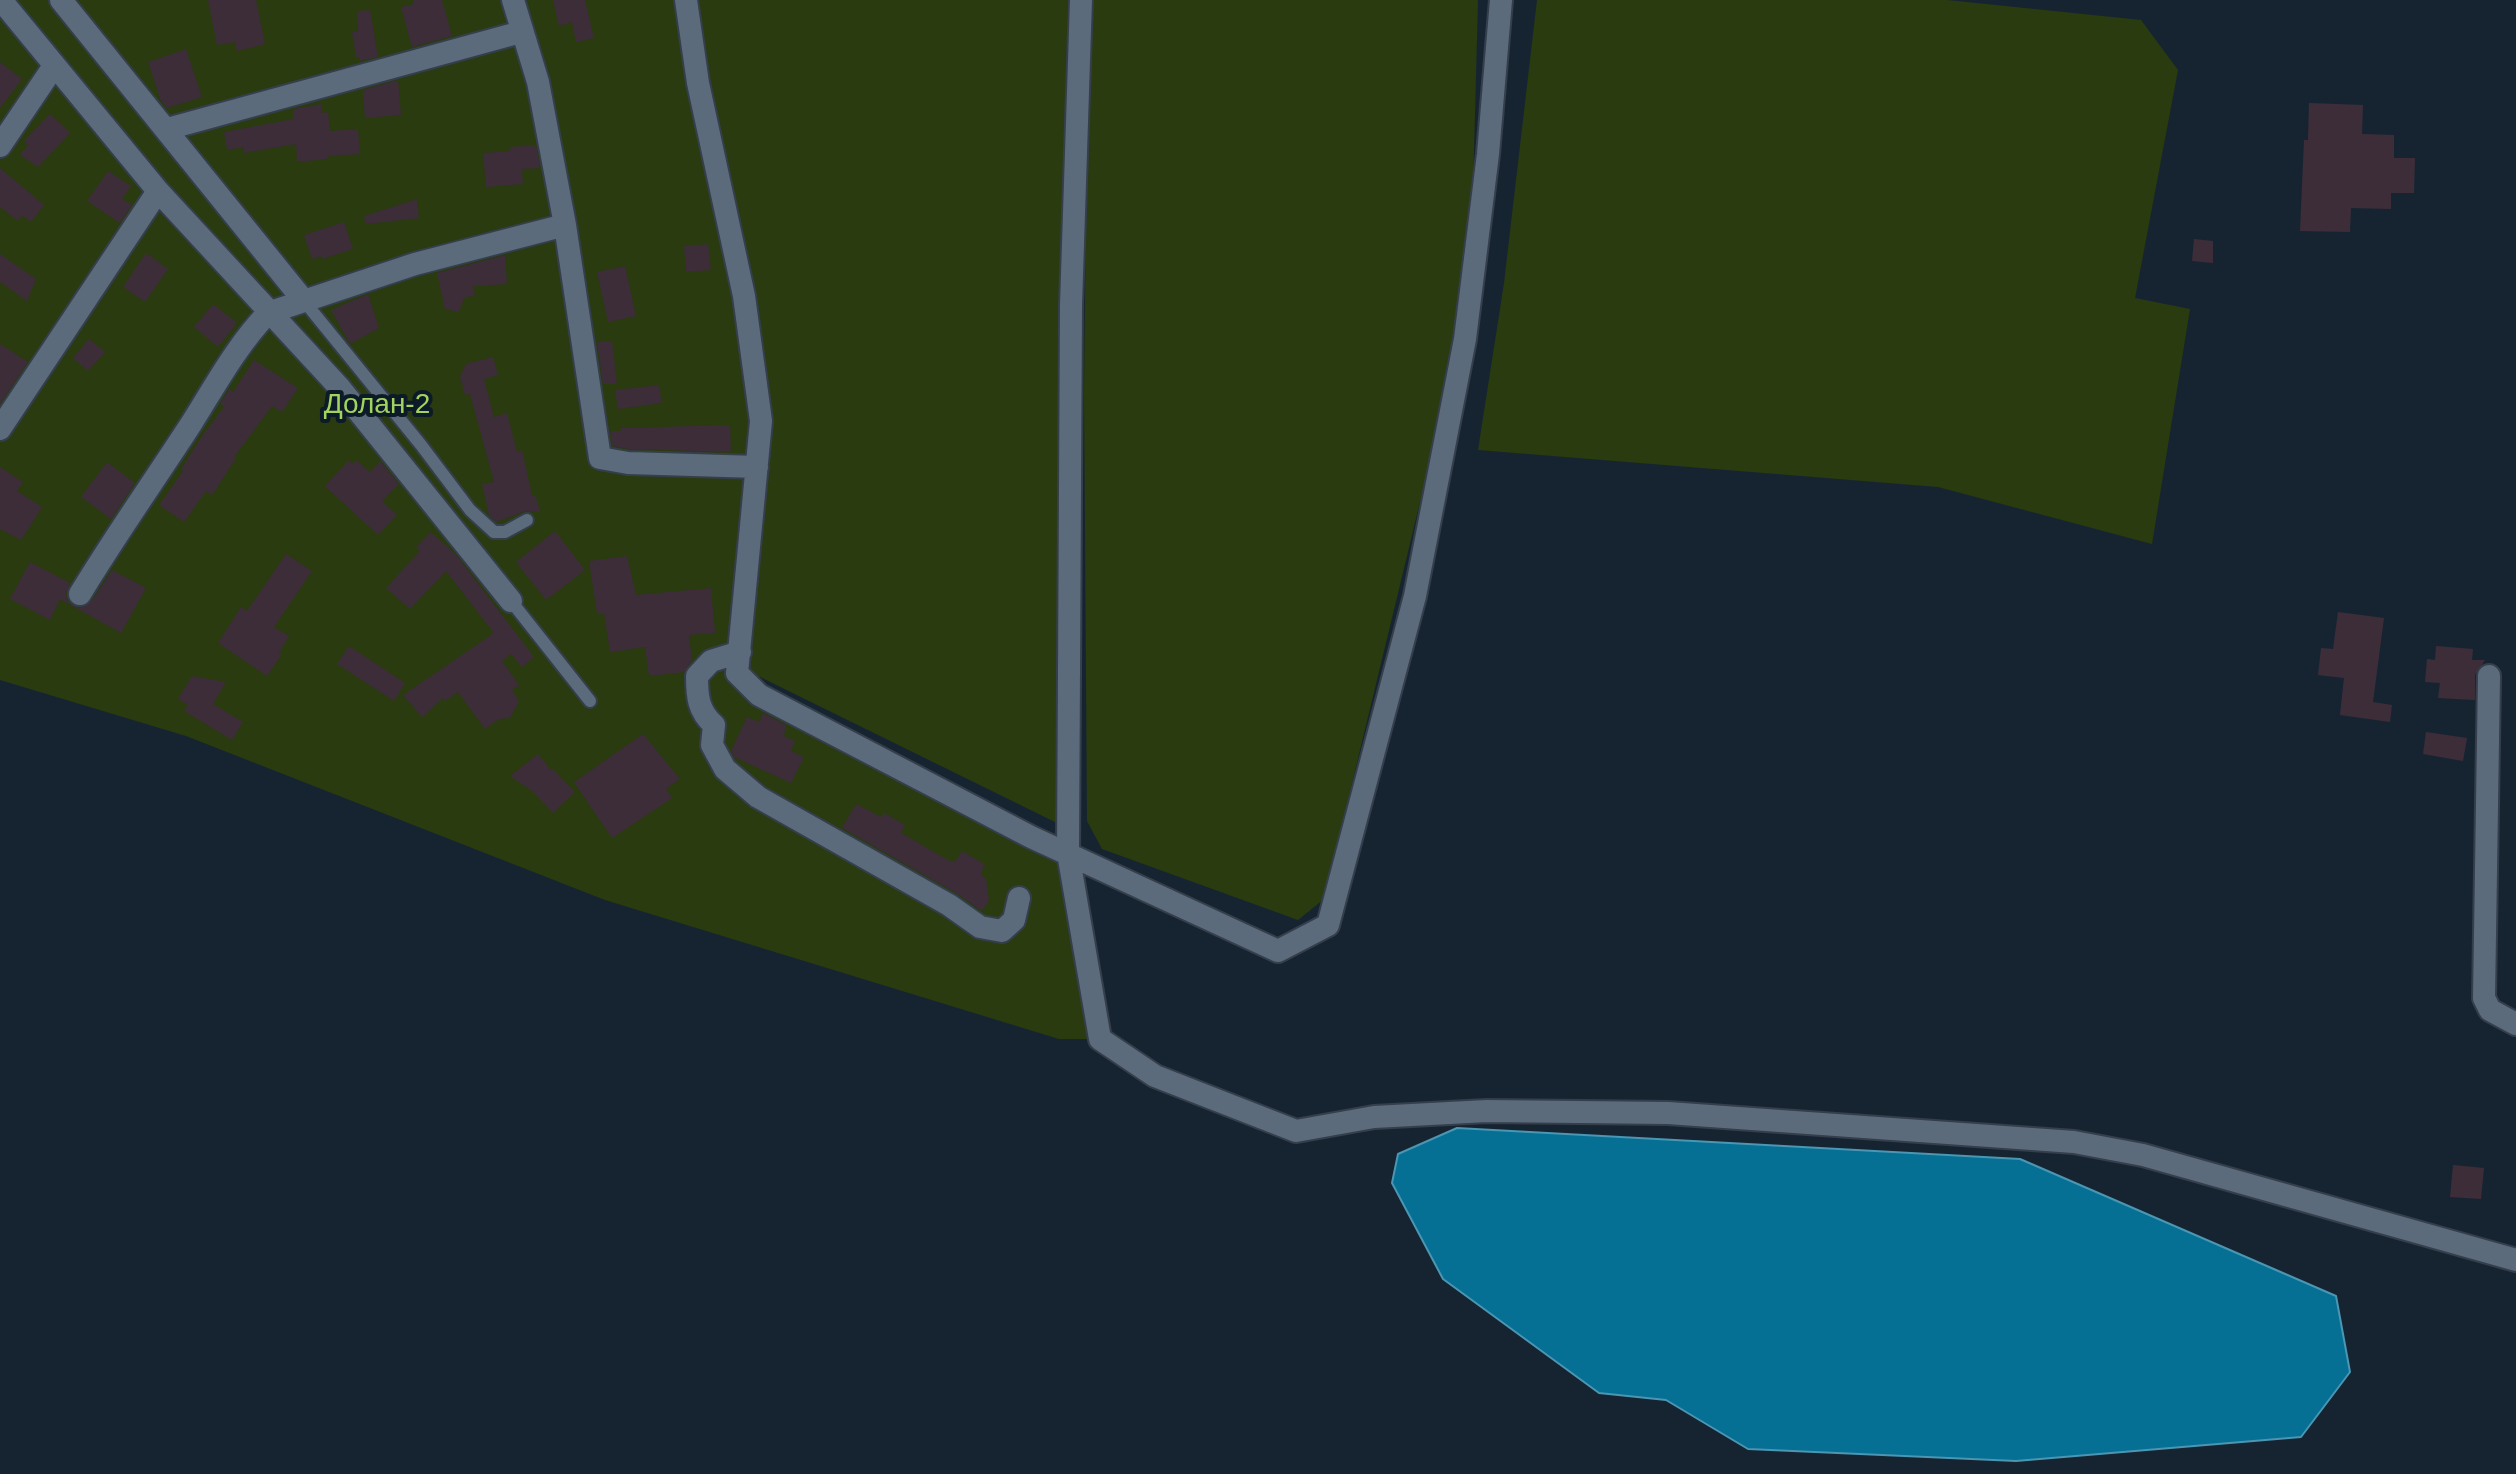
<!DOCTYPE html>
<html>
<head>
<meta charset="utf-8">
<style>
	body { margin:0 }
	canvas { display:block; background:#162431 }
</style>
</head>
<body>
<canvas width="2516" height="1474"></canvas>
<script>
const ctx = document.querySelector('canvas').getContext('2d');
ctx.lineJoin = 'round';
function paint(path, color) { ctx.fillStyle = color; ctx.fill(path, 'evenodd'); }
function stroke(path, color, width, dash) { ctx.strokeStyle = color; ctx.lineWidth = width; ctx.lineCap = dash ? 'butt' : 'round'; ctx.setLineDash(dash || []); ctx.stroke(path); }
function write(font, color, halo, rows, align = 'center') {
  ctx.font = font + ' Arial,sans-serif'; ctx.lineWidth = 8; ctx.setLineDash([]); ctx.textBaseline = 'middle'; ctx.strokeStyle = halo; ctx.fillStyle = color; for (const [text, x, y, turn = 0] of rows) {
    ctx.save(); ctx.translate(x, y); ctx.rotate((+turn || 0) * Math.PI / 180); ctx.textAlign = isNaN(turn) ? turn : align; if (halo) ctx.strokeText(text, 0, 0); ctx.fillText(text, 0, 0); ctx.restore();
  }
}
paint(new Path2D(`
	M0,0H686L761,421L737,673L1068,853L1100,1039H1059L605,900L186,736L0,680Z
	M693,0H1068L1060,328L1064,809L1057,823L752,673L745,657L765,419Z
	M1088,0H1478L1473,188L1450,378L1324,899L1298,920L1102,849L1087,821L1084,392Z
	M1537,0H1947L2141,20L2178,70L2135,298L2190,309L2152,544L1938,487L1478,450L1504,283Z`), '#293b0f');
const water = new Path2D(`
	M1457,1128L2020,1159L2336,1296L2350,1372L2301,1437L2016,1461L1748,1449L1666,1400L1599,1393L1443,1279L1392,1183L1398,1154Z`);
paint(water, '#066f94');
stroke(water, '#4a96b3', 2);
paint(new Path2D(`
	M208,0H256L265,44L237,51L235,42L217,45Z
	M413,0H442L452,36L412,47L401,7L414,4Z
	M553,0H585L594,38L576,42L572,22L559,26Z
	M370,10L378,57L360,61V57H356L352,32L358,31L357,11Z
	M186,49L202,97L167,108L161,101L148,62Z
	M0,62L22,79L0,108Z
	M398,80L401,115L365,118L363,90Z
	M2309,103L2363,105L2362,134L2394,135V158H2415L2414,193H2391V209L2351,208L2350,232L2300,231L2304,140H2308Z
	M321,104V113L328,112L330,131L358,129L360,154L327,156V159L297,162L296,144L244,153L243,147L227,150L224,132L293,119V109Z
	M50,114L70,133L38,167L20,155L28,145L24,141Z
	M536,145L540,168L522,169L523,184L486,187L483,153L510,151V147Z
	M0,168L44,205L31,222L22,215L18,221L0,207Z
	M108,171L131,186L122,199L132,205L120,223L87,201Z
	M417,199L419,218L366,224L364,216Z
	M344,222L353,249L322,259L321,256L312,259L304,235Z
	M2194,239L2213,241V263L2192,261Z
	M708,244L711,270L686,272L684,246Z
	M146,253L168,269L145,302L123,287Z
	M0,254L36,279L27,301L0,282Z
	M505,255L507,284L473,286L475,295L464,298L459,312L445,309L437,273Z
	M625,266L636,316L608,322L597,272Z
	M368,294L379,328L350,344L331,310Z
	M213,304L237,323L218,347L194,327Z
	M89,339L105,352L88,371L73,358Z
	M612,341L617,384H603L597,342Z
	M0,344L28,362L0,404Z
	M493,357L498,375L484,379L494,417L507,413L517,452L522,450L532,495L536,497L540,512L526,511L496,522L489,515L482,484L494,482L470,394L465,395L460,376L466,364Z
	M254,360L298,388L282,412L272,406L234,457L236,458L212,495L206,491L184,522L159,505L183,471L181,469L202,436L224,407L220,404L229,389L233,392Z
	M659,385L662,403L618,409L615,390Z
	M730,425L731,452L629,449L612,446L610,431H621L620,428Z
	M349,460L352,464L356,460L370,472L380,461L399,484L382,501L397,515L378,535L325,486Z
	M107,462L135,483L111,519L81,497Z
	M0,467L23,482L17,491L42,507L21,540L0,529Z
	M555,531L585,570L546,600L516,562Z
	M431,532L457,556L534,657L522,667L511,654L502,661L519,685L512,690L519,701L510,718L499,719L485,729L458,692L445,701L443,698L422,717L403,695L494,633L446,571L410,609L386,588L420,551L416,547Z
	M286,554L312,571L274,627L289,636L279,653L282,654L267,676L218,643L241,607L247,611Z
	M627,556L636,595L711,588L715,633L689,635L692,660L684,672L649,676L645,647L610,652L604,613H597L589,561Z
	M30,562L70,583L66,593L67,600L79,608L91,602L112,570L146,588L121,633L60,599L50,620L10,599Z
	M2338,612L2384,618L2373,702L2392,705L2390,722L2340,715L2344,678L2318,675L2321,648L2333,649Z
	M349,646L405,683L394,701L337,664Z
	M2436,646L2473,649L2472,660H2485L2475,675V700L2438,698L2440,683L2425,682L2427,659L2435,660Z
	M192,676L226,682L213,704L243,722L232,740L184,711L188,705L178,699Z
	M763,713L786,725L784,736L795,741L791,751L804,757L791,783L734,757L731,751L747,717L759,722Z
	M2426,732L2467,738L2463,761L2423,754Z
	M643,734L680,779L666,789L672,798L612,838L574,782Z
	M538,754L551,770H554L575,792L553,813L532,791L510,776Z
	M856,804L881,817L884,813L905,825L901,833L948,860L955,862L962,851L984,864L981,875L986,879L989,900L982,911L956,893L842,828Z
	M2453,1165L2484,1168L2481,1199L2450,1197Z`), '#3d2d39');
const service = new Path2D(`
	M304,301L421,445L470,510L494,532H505L527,520
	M511,601L590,701`);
const minor = new Path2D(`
	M1,0L158,191L339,387L511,601
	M61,0L304,301
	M513,0L538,82L565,225L600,458L628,463L757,467
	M686,0L698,83L744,296L761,421L737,673L759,695L1031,837L1278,951L1328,925L1415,596L1465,339L1488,154L1501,0
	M1081,0L1071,305L1068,853L1100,1039L1155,1076L1296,1131L1374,1117L1487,1111L1668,1113L2074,1142L2143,1155L2516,1260
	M167,129L521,32
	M0,146L54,66
	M0,429L158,191
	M80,594C115,536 154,481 191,424C215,386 237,345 268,313L415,264L565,225
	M740,652L711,661L697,676C697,696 698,711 714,725L712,745L725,769L758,797L949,905L980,927L1002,931L1014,920L1019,898
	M2489,676L2484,998L2490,1010L2516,1024`);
stroke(service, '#353e4b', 16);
stroke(minor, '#353e4b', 26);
stroke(service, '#5b6b7b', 12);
stroke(minor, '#5b6b7b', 22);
write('28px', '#a1d35f', '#0d1a27', [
	["Долан-2",377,405]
]);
</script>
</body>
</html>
